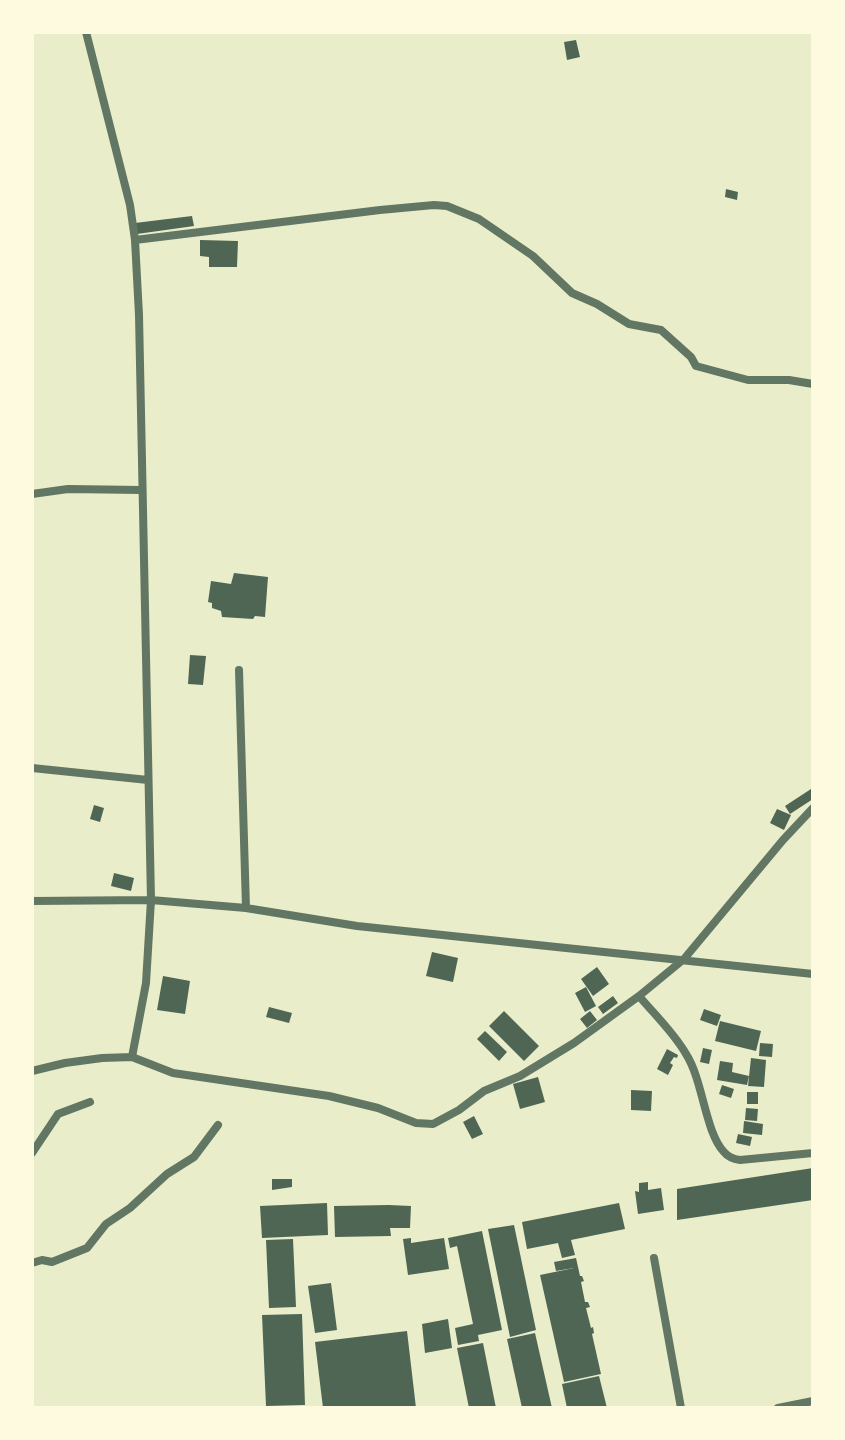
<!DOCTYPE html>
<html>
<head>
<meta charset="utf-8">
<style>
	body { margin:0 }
	#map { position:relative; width:845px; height:1440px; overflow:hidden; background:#e9edc9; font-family:Lato,sans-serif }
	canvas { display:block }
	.frame { position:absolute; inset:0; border:34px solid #fefae0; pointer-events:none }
</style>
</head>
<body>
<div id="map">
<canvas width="845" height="1440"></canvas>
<div class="frame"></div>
</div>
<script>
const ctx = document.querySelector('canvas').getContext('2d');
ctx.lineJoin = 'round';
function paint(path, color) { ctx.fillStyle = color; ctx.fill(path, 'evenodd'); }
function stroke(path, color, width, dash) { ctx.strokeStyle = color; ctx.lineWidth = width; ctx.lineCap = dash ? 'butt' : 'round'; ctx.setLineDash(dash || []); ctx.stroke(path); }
paint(new Path2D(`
	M576,40L580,57L567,60L564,42Z
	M726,189L738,192L737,200L725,197Z
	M192,216L194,226L137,234L135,223Z
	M200,240L238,241L237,267H209V257L200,256Z
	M234,573L268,577L265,617L255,616L253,619L222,617L221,611L212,608V603L208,602L211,581L231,584Z
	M190,655L206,656L203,685L188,684Z
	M811,789L813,793V799L790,814L785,806Z
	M94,805L104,808L100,822L90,819Z
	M777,809L791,815L784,830L770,823Z
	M114,873L134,878L131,891L111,886Z
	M432,952L458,958L453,982L426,976Z
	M597,967L609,984L593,996L581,979Z
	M163,976L190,981L185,1014L157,1010Z
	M586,987L596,1006L585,1012L575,993Z
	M613,996L618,1003L603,1014L598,1007Z
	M269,1007L292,1013L289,1023L266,1017Z
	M704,1009L721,1015L717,1026L700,1020Z
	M504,1011L539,1046L524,1061L489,1026Z
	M590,1011L597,1020L587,1028L580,1019Z
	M720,1021L761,1031L756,1051L715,1041Z
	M485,1031L507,1052L499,1061L477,1039Z
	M760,1043L773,1044L772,1057L759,1056Z
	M703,1048L712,1050L709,1064L700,1062Z
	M667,1049L678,1055L677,1058L674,1057L670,1063L673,1065L668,1075L657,1069Z
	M751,1058L766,1060L764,1087L748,1086Z
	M720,1061L733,1063L732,1072L749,1076L747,1085L717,1080Z
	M538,1077L545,1102L520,1109L513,1084Z
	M722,1085L734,1089L731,1098L719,1094Z
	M631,1090L652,1091L651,1111L631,1110Z
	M747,1092H758V1104H747Z
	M746,1108L758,1109L757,1121L745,1120Z
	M474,1116L483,1134L472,1139L463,1122Z
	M744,1121L763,1124L762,1135L743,1133Z
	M738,1134L752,1137L750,1146L736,1143Z
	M813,1168V1200L677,1220V1189Z
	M272,1179H292V1187L272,1190Z
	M648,1182V1190L661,1188L664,1210L638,1214L635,1191L639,1192V1183Z
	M327,1203L328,1235L262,1238L260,1206Z
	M619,1203L625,1229L571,1240L575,1255L562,1258L558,1243L527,1249L522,1222Z
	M389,1205L411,1206L410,1228H390L391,1236L335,1237L334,1206Z
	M514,1225L536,1330L510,1337L488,1229Z
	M482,1231L502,1330L478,1335L479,1341L458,1345L455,1328L473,1324L457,1246L450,1248L448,1238Z
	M411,1238V1243L444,1238L449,1269L408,1275L403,1239Z
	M293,1239L296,1307L269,1308L266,1240Z
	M576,1258L580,1276H582L584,1281L581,1282L585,1302H588L590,1307L586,1308L591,1328L593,1327L594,1333L592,1334L601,1374L564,1382L540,1275L574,1268L556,1271L554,1262Z
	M331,1283L337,1330L315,1333L308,1286Z
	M302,1314L305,1405L266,1406L262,1315Z
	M448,1319L452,1348L425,1353L422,1324Z
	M407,1331L416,1408H323L315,1342Z
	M535,1333L552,1408H522L507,1339Z
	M483,1343L496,1408H469L457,1348Z
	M599,1376L607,1408H567L562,1384Z`), '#4f6655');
stroke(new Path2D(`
	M86,32L130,205L135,240L139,315L151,900L246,908L357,926L813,974
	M135,240L380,210L434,205L447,206L479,219L533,256L572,293L597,304L629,324L661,330L691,357L696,366L748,380H789L813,384
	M32,494L68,489L141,490
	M239,670L246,908
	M32,768L148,780
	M32,901L151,900L146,983L132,1057
	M639,996C655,1015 674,1033 686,1054C703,1080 705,1132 724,1152C728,1157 733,1159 740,1160L813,1153
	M32,1071L65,1063L102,1058L132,1057L173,1073L329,1096L378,1108L416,1123L433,1124L459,1110L484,1091L520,1076L574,1043L639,996L684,959L783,840L813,808
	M32,1153L58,1114L90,1102
	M654,1258L681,1408
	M32,1263L42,1260L52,1262L87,1248L106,1224L130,1208L167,1174L194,1157L218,1125
	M778,1408L813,1401`), '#617663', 8);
</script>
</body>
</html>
